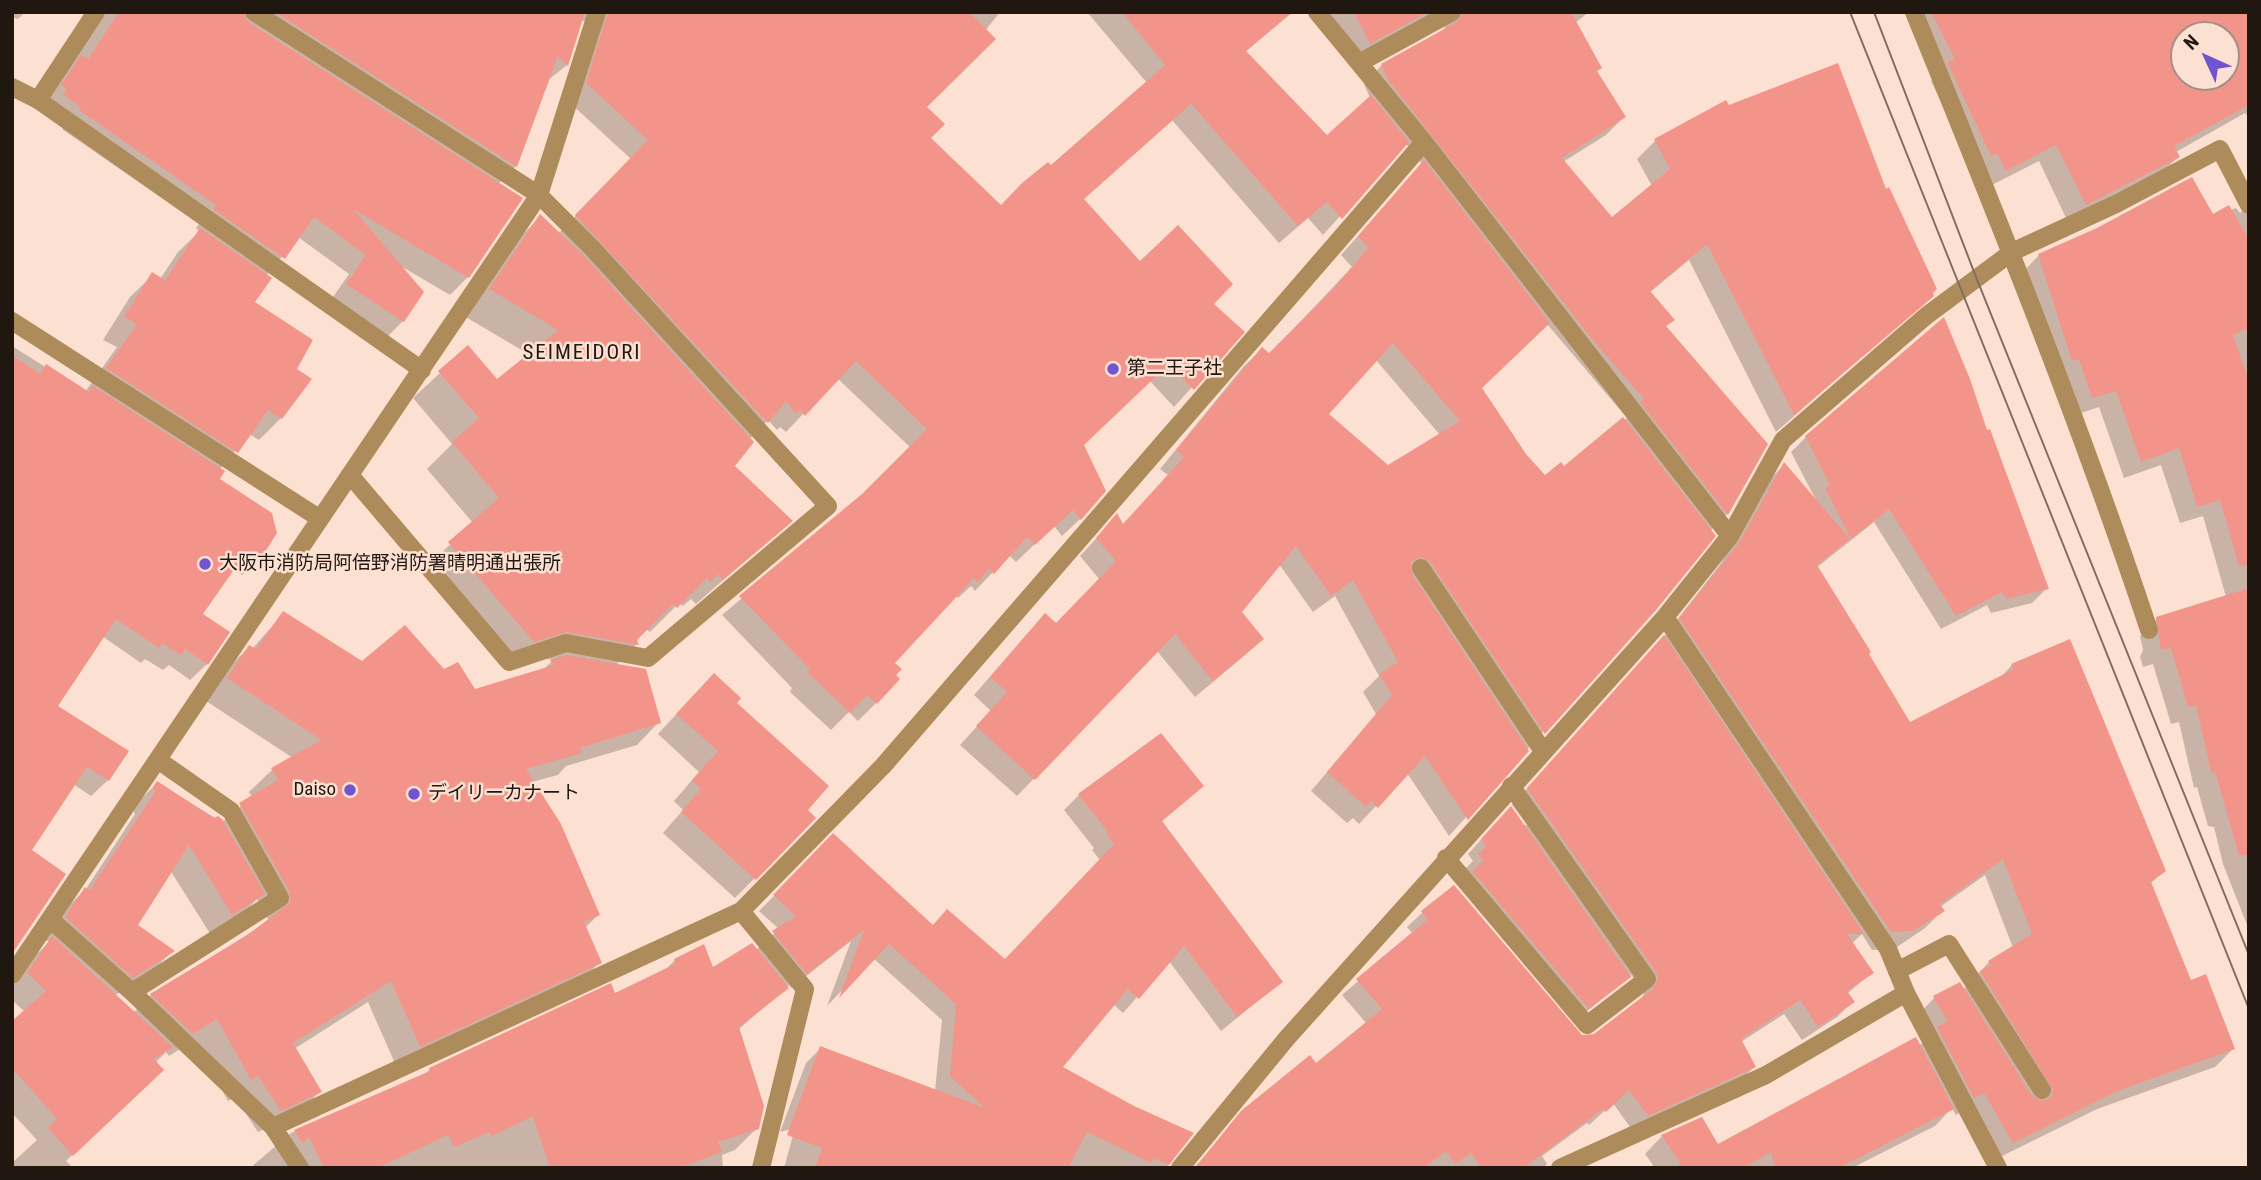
<!DOCTYPE html>
<html>
<head>
<meta charset="utf-8">
<style>
	body { margin:0 }
	#map { position:relative; width:2261px; height:1180px; overflow:hidden; background:#fce0d1; font-family:"Roboto Condensed",sans-serif }
	canvas { display:block }
	.frame { position:absolute; inset:0; border:14px solid #201711; pointer-events:none }
	.north { position:absolute; left:2170px; top:21px; width:70px; height:70px; box-sizing:border-box; background:#fce0d1; border:2px solid #a49084; border-radius:50%; rotate:315deg; font-size:19px; font-weight:700; line-height:28px; text-align:center; color:#201711 }
	.north::after { content:''; display:block; margin:auto; width:24px; height:32px; background:#7254ce; clip-path:polygon(50% 0,100% 100%,50% 72%,0 100%) }
</style>
</head>
<body>
<div id="map">
<canvas width="2261" height="1180"></canvas>
<div class="frame"></div>
<div class="north">N</div>
</div>
<script>
const ctx = document.querySelector('canvas').getContext('2d');
ctx.lineJoin = 'round';
function paint(path, color) { ctx.fillStyle = color; ctx.fill(path, 'evenodd'); }
function stroke(path, color, width, dash) { ctx.strokeStyle = color; ctx.lineWidth = width; ctx.lineCap = dash ? 'butt' : 'round'; ctx.setLineDash(dash || []); ctx.stroke(path); }
function write(font, color, halo, rows, align = 'center') {
  ctx.font = font + ' "Roboto Condensed","Noto Sans JP",sans-serif'; ctx.lineWidth = 5; ctx.setLineDash([]); ctx.textBaseline = 'middle'; ctx.strokeStyle = halo; ctx.fillStyle = color; for (const [text, x, y, turn = 0] of rows) {
    ctx.save(); ctx.translate(x, y); ctx.rotate((+turn || 0) * Math.PI / 180); ctx.textAlign = isNaN(turn) ? turn : align; if (halo) ctx.strokeText(text, 0, 0); ctx.fillText(text, 0, 0); ctx.restore();
  }
}
paint(new Path2D(`
	M12,12H25L18,19L12,17Z
	M103,12H1000L925,107L929,138L1000,207L1051,168L1147,83L1087,12H1293L1245,52L1327,137L1370,98L1364,84L1382,65L1445,31L1444,24L1352,61L1313,12H1589L1575,23L1600,68L1596,72L1624,117L1606,135L1563,162L1611,220L1652,186L1637,159L1655,141L1729,108L1885,191L1932,295L1776,432L1689,260L1649,293L1665,327L1766,444L1727,514L1710,531L1655,608L1449,836L1407,773L1359,824L1353,818L1347,823L1311,791L1376,714L1363,692L1379,676L1335,596L1313,612L1279,564L1239,612L1262,639L1244,656L1195,697L1157,651L1017,796L960,745L991,711L974,695L1028,633L1056,625L1100,580L1080,556L1117,516L1122,526L1168,475L1160,469L1244,366L1262,349L1269,355L1352,267L1341,255L1422,164L1405,143L1323,235L1308,218L1279,243L1172,120L1082,200L1140,263L1211,305L1242,332L1174,407L1150,381L1082,445L1080,519L1062,536L1054,526L1016,562L1009,555L975,591L971,586L958,598L955,596L893,663L876,703L858,721L849,712L831,730L790,692L792,688L722,615L863,496L911,448L837,378L786,432L780,427L777,430L768,420L749,440L733,466L790,521L696,604L691,599L683,606L679,603L650,632L646,629L636,640L637,644L616,665L659,722L637,745L566,766L558,775L532,782L598,915L585,928L600,962L577,985L397,1068L368,1002L294,1049L320,1091L298,1114L258,1132L235,1097L228,1101L194,1040L169,1056L166,1052L155,1063L140,1091L66,1161L73,1168H12V1163L37,1140L12,1113V1024L25,1012L12,1000V987L31,960L49,942L45,939L64,910L86,889L135,814L133,809L136,804L157,783L222,822L252,797L249,792L272,770L293,758L206,701L227,669L249,647L252,649L284,613L362,663L444,672L474,691L542,671L553,660L540,657L507,667L423,570L473,523L427,469L452,444L413,398L468,347L497,381L530,355L464,316L514,243L540,217L558,234L631,159L569,102L587,22L581,20L567,65L547,81L516,166L498,184L468,277L450,295L399,265L403,321L385,339L329,303L349,274L298,237L266,276L252,303L295,370L281,418L259,440L249,434L219,470L218,479L259,559L242,575L232,568L200,614L207,664L190,680L169,665L163,670L145,659L141,663L102,636L56,707L108,780L91,796L73,784L29,851L12,951V346L85,392L117,347L103,340L130,297L153,275L160,279L178,252L200,231L196,228L199,224L62,129L64,126L40,110ZM1547,324L1627,418L1564,468L1545,478L1525,455L1480,388ZM1376,360L1440,435L1387,467L1327,414ZM170,870L211,935L242,915L257,899L269,921L151,995L133,1013L114,996L151,972L172,952L135,925Z
	M1906,12H2249V118L2245,113L2176,152L2178,157L2161,174L2068,222L2039,161L1988,187L1974,172L1931,81L1937,75ZM2184,35H2226V77H2184Z
	M2249,204V930L2223,864L2214,827L2208,826L2197,787L2194,788L2179,722L2171,724L2153,664L2143,667L2140,657L2143,650L2140,636L2157,618L2226,597L2203,516L2180,523L2161,465L2124,478L2099,407L2075,415L2022,273L2039,255L2212,216L2236,208L2240,213Z
	M1986,433L2047,588L2032,603L1991,613L1987,605L1941,629L1874,522L1816,568L1909,724L2000,678L2012,665L2164,870L2150,884L2190,982L2233,1049L2215,1067L2097,1109L1994,1160L1966,1109L1956,1115L1952,1108L1935,1126L1852,1168H1650L1653,1165L1645,1154L1662,1136L1701,1119L1717,1146L1919,1046L1928,1037L1917,1016L1934,998L1963,990L1989,962L2013,948L1985,875L1940,907L1942,911L1925,928L1894,949L1872,950L1862,934L1851,944L1871,973L1847,994L1852,1002L1837,1017L1802,1040L1784,1014L1741,1042L1754,1067L1739,1082L1632,1130L1613,1103L1589,1125L1587,1123L1542,1156L1547,1164L1543,1168H1194L1242,1113L1316,1066L1367,1024L1342,995L1413,934L1407,927L1423,912L1577,1034L1590,1038L1641,1000L1644,993L1631,975L1574,1022L1465,869L1473,861L1468,854L1497,822L1527,825L1512,805L1663,638L1721,563L1766,483L1784,465L1816,500L1791,452L1806,437Z
	M694,695L814,818L735,898L663,833L683,810L674,801L699,772L658,734Z
	M1202,786L1161,822L1281,982L1221,1031L1169,961L1123,1013L1113,1004L1060,1068L1169,1161L1168,1168H784L795,1128L780,1132L806,1063L821,1048L935,1091L942,1020L873,958L827,1006L851,941L791,988L789,985L738,1030L757,1128L735,1150L722,1155L723,1168H250L291,1133L422,1077L430,1069L614,995L664,971L675,960L712,969L756,950L779,929L759,911L833,836L932,926L1005,961L1100,860L1092,850L1094,848L1064,810L1079,795Z`), '#0003');
paint(new Path2D(`
	M119,12H243L248,22L523,198L469,278L353,209L424,292L404,322L346,284L366,255L314,217L285,259L213,209L216,205L79,110L81,107L63,95L67,89L61,85L81,55L88,59Z
	M275,12H585L568,66L558,56L517,167Z
	M608,12H969L996,39L927,107L945,124L931,138L1001,205L1022,183L1048,162L1051,165L1165,65L1122,12H1292L1246,51L1327,135L1371,95L1409,142L1342,219L1327,202L1298,226L1191,104L1084,199L1140,261L1178,225L1233,284L1214,304L1245,332L1194,390L1169,364L1084,445L1106,491L1081,520L1073,510L1035,545L1027,537L994,574L989,569L978,582L974,578L895,663L902,669L896,675L900,679L877,704L867,695L850,713L807,672L810,669L739,596L862,494L927,429L856,361L805,416L800,410L796,414L786,401L768,423L575,215L648,140L586,83Z
	M1354,12H1428L1370,44Z
	M1463,12H1571L1602,68L1597,71L1626,117L1562,158L1612,217L1670,169L1654,139L1726,100L1729,105L1838,63L1886,189L1889,187L1937,289L1933,293L1934,296L1794,415L1707,244L1650,291L1675,320L1666,326L1768,444L1728,515L1640,402L1644,399L1592,339L1388,80L1381,64L1457,22Z
	M1931,12H2249V105L2174,146L2180,157L2086,205L2056,145L2006,171L1997,153L1991,156L1947,62L1955,59ZM2184,35H2226V77H2184Z
	M1424,160L1550,323L1482,388L1526,454L1545,475L1561,462L1564,466L1623,417L1716,536L1656,610L1545,734L1430,562L1421,557L1411,562L1412,574L1529,751L1468,820L1425,756L1378,808L1371,801L1366,807L1327,772L1392,695L1379,674L1398,662L1353,580L1331,596L1296,546L1242,612L1264,639L1213,681L1175,634L1035,780L976,726L1007,692L990,677L1045,613L1056,623L1116,561L1096,538L1117,513L1123,524L1184,457L1176,450L1262,347L1269,353L1335,287L1368,248L1358,236ZM1393,343L1460,421L1388,465L1329,414Z
	M2192,177L2213,214L2229,205L2249,240V328L2233,335L2249,382V565L2239,566L2220,500L2197,507L2179,448L2141,462L2116,391L2092,398L2079,359L2072,361L2038,254L2097,228Z
	M540,214L584,256L754,442L735,466L793,521L723,580L718,574L710,582L707,578L677,608L673,604L637,640L639,645L567,632L534,642L448,542L499,498L452,442L479,418L438,371L468,345L497,379L558,330L489,289Z
	M200,228L272,278L255,302L313,340L297,369L312,379L282,419L268,410L238,453L106,368L137,324L124,317L152,272L165,280Z
	M1944,317L1970,379L1987,430L1990,429L2049,589L2006,599L2002,592L1956,616L1889,509L1851,539L1825,488L1830,485L1805,436Z
	M12,355L40,374L46,364L89,392L93,386L225,471L220,479L272,513L277,533L260,560L247,551L203,614L230,632L208,665L185,649L181,655L162,643L159,648L116,619L58,706L129,751L109,781L87,767L32,850L66,874L12,954Z
	M1784,462L1850,539L1817,565L1871,652L1869,654L1910,722L2014,669L2011,664L2070,639L2166,871L2151,882L2191,980L2206,974L2235,1049L2117,1091L2013,1143L1984,1093L1974,1098L1937,1027L1947,1021L1933,996L1960,982L2032,1096L2043,1101L2052,1096L2053,1090L1980,971L1991,965L1988,961L2032,934L2003,859L1940,904L1945,911L1913,931L1891,932L1679,618L1739,543Z
	M2249,588V854L2239,856L2215,771L2211,772L2196,705L2188,707L2171,648L2161,650L2156,617Z
	M283,611L362,661L405,625L444,669L458,662L475,689L554,665L550,660L567,655L646,669L661,723L580,748L582,753L526,769L561,824L600,915L584,922L602,963L420,1047L391,981L293,1043L322,1092L281,1111L258,1076L251,1080L217,1019L193,1034L150,994L246,936L290,903V892L239,803L278,780L271,768L321,740L227,678L249,645L256,649Z
	M1664,635L1864,934H1847L1874,973L1847,991L1855,1002L1818,1027L1800,1000L1741,1039L1756,1067L1648,1116L1629,1090L1606,1112L1603,1109L1523,1168H1482L1471,1153L1455,1164L1446,1151L1424,1168H1195L1241,1111L1310,1055L1316,1063L1382,1009L1356,979L1428,919L1421,911L1454,885L1582,1035L1594,1034L1654,988L1658,978L1656,972L1527,788Z
	M714,673L741,698L737,703L829,786L808,810L816,818L756,880L681,812L701,789L692,780L718,751L676,714Z
	M1161,733L1204,786L1162,821L1283,982L1237,1017L1184,946L1139,999L1128,989L1063,1067L1134,1106L1194,1133L1169,1165L1154,1158L1151,1163L1087,1132L1068,1168H815L822,1148L787,1135L820,1046L985,1108L950,1076L956,1004L889,944L839,998L864,930L807,974L772,931L796,916L773,895L833,833L933,925L947,909L1005,959L1114,844L1106,833L1108,832L1078,794Z
	M157,781L214,818L218,816L222,819L265,894L232,915L189,845L138,925L175,951L133,978L65,917L85,887L90,890L155,792L153,787Z
	M1511,806L1631,977L1589,1009L1472,871L1483,861L1478,854L1486,847L1481,839Z
	M52,936L173,1047L154,1059L164,1070L73,1156L48,1128L57,1119L12,1068V1021L46,991L27,973Z
	M752,943L789,988L739,1027L764,1106L759,1129L718,1142L722,1152L679,1168H550L533,1116L492,1136L490,1132L454,1147L448,1135L377,1168H324L309,1137L302,1143L294,1130L430,1071L429,1068L611,983L615,993L675,964L674,959L704,944L713,967Z
	M1916,1037L1954,1109L1839,1168H1775L1771,1152L1743,1168H1673L1681,1164L1661,1135L1702,1117L1718,1144Z`), '#f29489');
stroke(new Path2D(`
	M254,12L539,195L592,248L828,506L648,658L566,643L509,662L350,475
	M12,87L38,100
	M1421,568L1543,751
	M1897,971L1949,944L2042,1090
	M132,992L280,898L231,811L158,760
	M1560,1168L1766,1075L1906,993`), '#ae8b5a', 18);
stroke(new Path2D(`
	M96,12L38,100L422,370
	M1317,12L1424,142L1730,536
	M1914,12C1997,216 2079,420 2149,630
	M1359,63L1452,12
	M12,321L319,518
	M1665,617L1888,949L1906,993L1998,1168
	M1446,858L1587,1025L1647,979L1511,786
	M741,911L805,989L761,1168
	M51,920L132,992L273,1127L300,1168
	M12,975L539,195L597,12
	M273,1127L741,911L883,766L1424,142
	M1180,1168L1287,1038L1665,617L1730,536L1783,440L1926,316L2012,252L2116,204L2220,149L2249,205`), '#ae8b5a', 18);
stroke(new Path2D(`
	M1850,12L2249,1009
	M1874,12L1976,277L2249,955`), '#7d6c62', 2);
for (const [x, y, r, color] of [
	[1113,369,7,"#7254ce"],
	[205,564,7,"#7254ce"],
	[350,790,7,"#7254ce"],
	[414,794,7,"#7254ce"]
]) { const dot = new Path2D(); dot.arc(x, y, r, 0, 2 * Math.PI); ctx.fillStyle = color; ctx.fill(dot); stroke(dot, '#fce0d1', 2.5); }
write('19px', '#201711', '#fce0d1', [
	["第二王子社",1127,369],
	["大阪市消防局阿倍野消防署晴明通出張所",219,564],
	["Daiso",336,790,"right"],
	["デイリーカナート",428,794]
], 'left');
ctx.letterSpacing = '2px';
write('21px', '#201711', '#fce0d1', [
	["SEIMEIDORI",582,354]
]);
ctx.letterSpacing = '0px';
</script>
</body>
</html>
